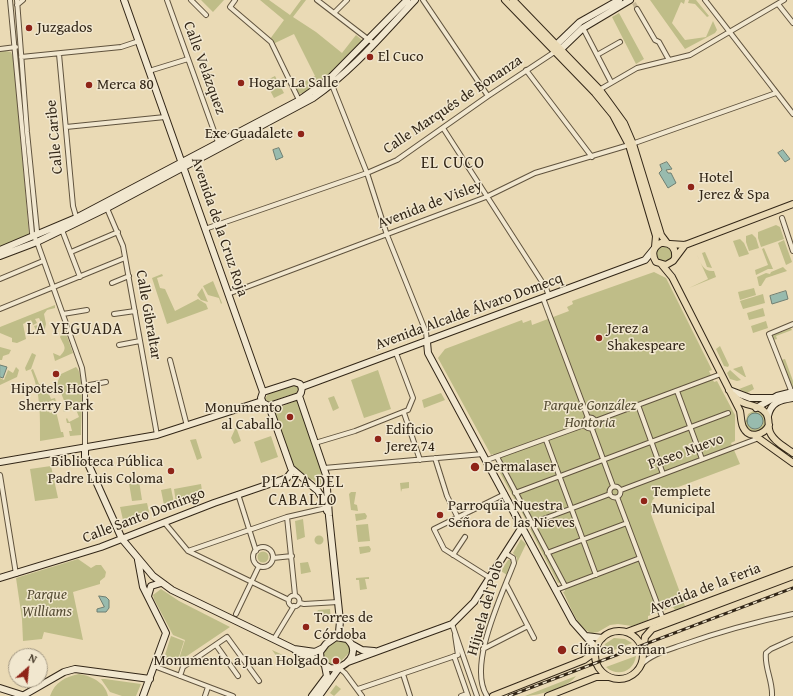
<!DOCTYPE html>
<html>
<head>
<meta charset="utf-8">
<style>
	body { margin:0 }
	#map { position:relative; width:793px; height:696px; overflow:hidden; background:#eadab5; font-family:"Gentium Book Plus",serif }
	canvas { display:block }
	.north { position:absolute; left:8px; top:648px; width:40px; height:40px; box-sizing:border-box; background:#f1e7cf; border:1px solid #a59a85; border-radius:50%; rotate:27deg; font-size:11px; font-weight:700; line-height:16px; text-align:center; color:#322617 }
	.north::after { content:''; display:block; margin:auto; width:14px; height:18px; background:#8f2418; clip-path:polygon(50% 0,100% 100%,50% 72%,0 100%) }
</style>
</head>
<body>
<div id="map">
<canvas width="793" height="696"></canvas>
<div class="north">N</div>
</div>
<script>
const ctx = document.querySelector('canvas').getContext('2d');
ctx.lineJoin = 'round';
function paint(path, color) { ctx.fillStyle = color; ctx.fill(path, 'evenodd'); }
function stroke(path, color, width, dash) { ctx.strokeStyle = color; ctx.lineWidth = width; ctx.lineCap = dash ? 'butt' : 'round'; ctx.setLineDash(dash || []); ctx.stroke(path); }
function write(font, color, halo, rows, align = 'center') {
  ctx.font = font + ' "Gentium Book Plus",serif'; ctx.lineWidth = 3; ctx.setLineDash([]); ctx.textBaseline = 'middle'; ctx.strokeStyle = halo; ctx.fillStyle = color; for (const [text, x, y, turn = 0] of rows) {
    ctx.save(); ctx.translate(x, y); ctx.rotate((+turn || 0) * Math.PI / 180); ctx.textAlign = isNaN(turn) ? turn : align; if (halo) ctx.strokeText(text, 0, 0); ctx.fillText(text, 0, 0); ctx.restore();
  }
}
paint(new Path2D(`
	M201,0H224L213,12Z
	M260,0H269L290,15L301,0H306L293,17L316,32L342,53L356,35L363,41C350,54 317,91 299,94L294,87L315,76L294,34L273,44L270,39L284,20Z
	M650,0H685L684,4L681,2L672,23L685,40L706,37L713,21L717,30L715,33L685,49Z
	M689,0H696L709,16L707,17L695,4L688,3Z
	M619,13L644,59L636,64L612,17Z
	M0,50L11,52L14,60L29,235L0,248Z
	M275,76L284,93L274,98L265,81Z
	M776,225L780,227L784,239L761,247L758,238V232Z
	M752,234L756,238L759,248L749,251L746,242V236Z
	M740,239L744,243L749,254L739,257L733,241Z
	M784,240L792,262L786,265L778,243Z
	M656 254a8 8 0 1 1 16 0a8 8 0 1 1-16 0Z
	M764,248L773,269H768L756,275L755,270L768,265L762,249Z
	M705,252L712,268L707,267L702,253Z
	M697,255C701,263 703,272 714,271L716,277L689,288L708,279Z
	M783,267L787,271L766,278L761,286H759L757,277L766,273L770,274L771,272Z
	M654,272L666,278L712,370L709,371L714,382L717,381L735,415V441L731,443L740,464L657,495L652,501L655,512L651,514L685,606L675,610L673,607L648,616V620L632,626L618,624L610,625L598,632L592,633C577,629 570,604 563,592L565,591L561,582L558,583L530,529L532,528L528,519L526,520L495,464L497,463L493,454L491,455L438,358L445,349L522,320L523,323L531,320L532,325L569,311L567,307L573,304L572,301Z
	M162,274L163,276L157,278L160,288L165,289L175,311L198,299L206,304L208,309L167,324L152,278Z
	M213,281L222,303L221,304L219,298L208,295L203,286Z
	M202,288L208,302L201,300L197,295Z
	M754,288L756,295L740,300L738,292Z
	M763,294L765,303L743,309L740,301Z
	M55,305V308L47,310L44,314L46,324L44,332L38,334L34,326L42,324L39,318L35,319L37,323L33,325L31,320L23,324L26,339L17,343L12,342V338L0,333V327Z
	M763,308L765,316L749,320L747,313Z
	M766,321L768,328L753,333L751,326Z
	M63,325L73,353L55,361L53,353L60,356C68,348 64,346 60,337L63,331L61,326Z
	M790,327L792,330L776,336L777,339L773,340L771,335Z
	M720,346L729,365L728,367L724,366L716,349Z
	M0,347L11,350L9,354L3,356L2,360H0Z
	M32,353L36,355L31,369L26,371L25,368Z
	M785,359L793,381V388L781,360Z
	M742,366L746,377H745L733,369Z
	M16,367L19,370L17,377L0,385V378L4,380L8,370L13,373Z
	M76,367C85,374 81,421 81,435L70,436L69,431H72L70,423H67L66,419L67,418L69,422L79,417L75,407L64,412L63,410L67,408L61,393L57,394V392L60,391L59,388H55L61,374Z
	M33,369L39,384L51,389L48,392L51,399L55,398L56,402L53,400L46,403L47,406L45,407L50,413L57,410L56,407L58,406L59,410L56,411L61,432H63L64,437L40,441C40,416 41,394 31,370Z
	M378,370L391,409L364,418L351,380Z
	M730,370L741,380L737,381L730,379L727,373Z
	M752,384L754,389L747,393L739,389Z
	M293,385L299,388L296,393L269,402L265,399L268,394Z
	M441,393L445,400L424,408L422,400Z
	M334,396L339,408L333,411L328,398Z
	M298,400L324,477H321L322,488L312,479L310,481L292,465L273,410Z
	M753,411L764,414L766,425C759,433 749,435 745,423L748,414ZM762,418L763,425L757,429C752,429 749,427 748,422Z
	M236,427L241,441L234,444L231,438Z
	M271,436L278,457L261,463L254,442Z
	M196,439L202,458L197,460L190,440Z
	M51,466L58,498L35,501L30,469Z
	M139,481L142,500L132,501L129,483Z
	M409,482V488L402,489L401,492L400,483Z
	M201,484L203,498L176,503L174,489Z
	M171,488L175,508L165,510L161,490Z
	M351,492H356L354,504L357,505L358,511L351,510L349,494Z
	M147,503L150,516L123,520L120,507Z
	M365,513L367,516L366,519L356,521L355,514Z
	M303,519L305,537L297,540L295,521Z
	M368,524L370,541L358,542L356,525Z
	M314.5 540a4.5 4.5 0 1 1 9 0a4.5 4.5 0 1 1-9 0Z
	M521,539L526,544L517,563V558L513,553Z
	M369,546L371,549L370,552L360,554L359,547Z
	M257.5 557a5.5 5.5 0 1 1 11 0a5.5 5.5 0 1 1-11 0Z
	M78,559L91,568L96,565H101L106,572L105,577L100,581V584L73,592L83,640L44,632L42,639L23,641L22,619L16,578Z
	M508,560H511L512,563L507,575L501,571Z
	M308,562L311,572L301,574L300,563Z
	M369,577V579H365L367,589L360,590L359,580H356V578Z
	M161,589L179,601L230,627L178,662L185,640L173,635L154,599L153,595Z
	M330,609L331,621L316,613L318,610Z
	M171,636L184,641L177,663L164,658Z
	M614,638L625,639L632,643L601,655L605,644Z
	M337,641L346,642L350,648L349,653L339,663L329,664L324,658C323,650 329,644 337,641Z
	M272,650L285,656L283,661H280Z
	M636,656C634,671 618,678 606,667Z
	M288,657L294,662L285,667L283,665Z
	M79,674C91,676 105,682 108,696H50C55,682 65,677 79,674Z
	M576,676C569,687 538,696 525,696Z
	M101,679H105L141,684L136,696H122L110,692Z
	M336,685L341,689L334,696L330,693Z`), '#bfbd88');
const water = new Path2D(`
	M279,148L283,157L276,160L273,150Z
	M783,150L790,159L785,162L778,153Z
	M667,162L672,169L666,170L668,173H671L676,183L668,188L659,173L662,170L660,165Z
	M786,291L788,299L772,304L770,296Z
	M0,365L7,367L3,378L0,377Z
	M747 421a8 8 0 1 1 16 0a8 8 0 1 1-16 0Z
	M99,596L106,597L109,600V608L106,612H97V609L104,607Z`);
paint(water, '#98bbae');
stroke(water, '#6f7f72', 1);
stroke(new Path2D(`
	M634,3L637,9`), '#c5b695', 4, [4, 2]);
const street = new Path2D(`
	M10,0L32,233L37,242L82,368L85,390V448
	M17,0L27,132L37,231L36,234
	M167,0L219,145
	M191,0L206,15
	M235,0L230,7L271,42L299,100
	M317,0L373,43
	M423,0L488,96
	M705,0L793,114
	M778,4L793,23
	M17,5L23,0
	M637,9L655,40L659,42L669,60
	M334,13L347,0
	M583,28L611,82
	M0,49L16,47
	M59,54L73,206L77,220
	M597,55L620,42
	M21,57L121,47L139,41
	M526,70L592,157
	M149,71L188,59
	M332,85L367,173L387,235L426,332L427,342
	M599,90L637,68L690,55L784,0
	M66,127L165,117
	M443,128L546,288L549,296
	M106,206L123,246L157,435
	M782,218L793,251
	M205,229L367,173L397,160L488,96L553,53
	M62,230L80,277
	M71,252L118,232
	M0,279L43,261
	M112,283L129,276
	M228,294L486,197L535,173L629,145L776,93
	M543,298L588,418
	M0,309L125,258
	M63,314L87,310
	M114,314L135,311
	M119,345L140,341
	M170,360L187,426
	M84,386L106,382
	M677,391L702,459
	M792,393L769,334L793,324
	M638,405L663,474
	M404,413L420,460
	M584.5 423a5.5 5.5 0 1 1 11 0a5.5 5.5 0 1 1-11 0Z
	M595,421L721,374
	M592,429L613,486
	M546,440L596,575
	M315,443L355,431L408,410L413,398L396,353
	M497,457L565,586
	M435,458L447,496L458,518
	M487,460L584,425
	M324,468L483,454
	M0,475L16,574
	M609.5 492a5.5 5.5 0 1 1 11 0a5.5 5.5 0 1 1-11 0Z
	M621,490L759,438
	M515,493L728,413
	M238,494L256,551
	M617,497L663,619
	M287,517L295,595
	M164,522L188,551L289,600
	M522,527L610,494
	M253 557a10 10 0 1 1 20 0a10 10 0 1 1-20 0Z
	M188,551L287,517L326,508
	M547,553L627,523
	M453,555L465,537
	M273,558L292,556
	M490,578L444,549L434,529L505,494
	M506,584L534,638
	M556,590L640,558
	M288.5 601a5.5 5.5 0 1 1 11 0a5.5 5.5 0 1 1-11 0Z
	M300,603L304,604L338,602
	M236,614L259,566
	M452,624L477,696
	M274,639L294,606
	M216,645L238,676
	M483,649L528,626
	M454,656L468,696
	M641,665C651,654 668,650 682,645C719,632 755,622 793,614
	M154,666L233,696
	M339,668L345,673L362,696
	M403,674L410,696
	M180,676L183,667L227,637L259,681
	M358,689L458,655L455,635
	M205,696L208,687
	M461,696L467,694
	M487,696C467,666 502,595 514,563L513,558L505,553
	M772,696C773,681 764,667 766,653L771,649L793,639`);
const secondary = new Path2D(`
	M124,0L263,392
	M553,48L580,22L619,0
	M557,53L583,28L630,0
	M0,250L76,218L298,101L328,80L407,0
	M0,256L37,242L107,208L313,98C352,71 383,34 415,0
	M427,342L428,353L573,622L596,648
	M294,382L300,384C303,389 302,392 299,396L269,406L263,403L261,398L263,392Z
	M302,387L645,260L654,249
	M729,390L750,398H773
	M299,396L326,475L329,516L340,621L339,632L336,637
	M269,406L291,468L318,491L324,501L327,511
	M756,408L777,396L793,392
	M768,416C771,402 780,400 793,398
	M85,448V457L122,539L153,576L172,590L294,649C302,658 313,655 321,662
	M0,462L157,435L262,401
	M138,560L143,587L166,633L143,696
	M0,578L101,547L214,503L287,478L293,470
	M148,596L151,586L161,583
	M586,636L602,638
	M336,637L347,639C362,652 346,670 330,668L321,662L320,652L326,644Z
	M353,645L362,650L374,651
	M294,649L315,652L323,648
	M348,662L452,624L474,602L522,527
	M0,688L25,696
	M24,695L64,672L75,669L150,679
	M312,696L327,676L325,666
	M319,696L339,668`);
const primary = new Path2D(`
	M505,0L595,93L613,115L629,145L656,236L655,247
	M513,0L600,90L624,123L633,144L661,235L667,243
	M670,244L685,245L793,204
	M675,258C676,248 671,242 661,243C653,247 651,254 656,262L666,265L673,261L685,245
	M662,265L672,277L740,411C741,416 741,423 743,427C749,440 764,435 769,425
	M733,395C744,408 757,403 765,412C770,417 768,423 769,429C771,440 785,447 793,453
	M754,435L793,463
	M595 655a24 24 0 1 1 48 0a24 24 0 1 1-48 0Z
	M627,632L793,570
	M643,651L645,637L652,629L793,576
	M493,696L584,660L595,652
	M548,696L596,677H608`);
stroke(street, '#60533e', 6);
stroke(secondary, '#322617', 8);
stroke(primary, '#322617', 8);
stroke(street, '#f1e7cf', 4);
stroke(secondary, '#f1e7cf', 6);
stroke(primary, '#eadab5', 6);
const rail = new Path2D(`
	M509,696L793,588`);
stroke(rail, '#322617', 3);
stroke(rail, '#f1e7cf', 1.5, [4.5]);
for (const [x, y, r, color] of [
	[29,28,4,"#8f2418"],
	[370,57,4,"#8f2418"],
	[241,83,4,"#8f2418"],
	[89,85,4,"#8f2418"],
	[301,134,4,"#8f2418"],
	[691,187,4,"#8f2418"],
	[599,338,4,"#8f2418"],
	[56,374,4,"#8f2418"],
	[290,417,4,"#8f2418"],
	[378,439,4,"#8f2418"],
	[475,467,5,"#8f2418"],
	[171,471,4,"#8f2418"],
	[644,501,4,"#8f2418"],
	[440,515,4,"#8f2418"],
	[306,627,4,"#8f2418"],
	[562,650,5,"#8f2418"],
	[336,661,4,"#8f2418"]
]) { const dot = new Path2D(); dot.arc(x, y, r, 0, 2 * Math.PI); ctx.fillStyle = color; ctx.fill(dot); stroke(dot, '#f1e7cf', 1.5); }
write('15px', '#322617', '#f1e7cf', [
	["Juzgados",37,28],
	["El Cuco",378,57],
	["Hogar La Salle",249,83],
	["Merca 80",97,85],
	["Exe Guadalete",293,134,"right"],
	["Hotel",699,178],
	["Jerez & Spa",699,195],
	["Jerez a",607,329],
	["Shakespeare",607,346],
	["Hipotels Hotel",56,389,"center"],
	["Sherry Park",56,406,"center"],
	["Monumento",282,408,"right"],
	["al Caballo",282,425,"right"],
	["Edificio",386,430],
	["Jerez 74",386,447],
	["Biblioteca Pública",163,462,"right"],
	["Padre Luis Coloma",163,479,"right"],
	["Dermalaser",484,467],
	["Templete",652,492],
	["Municipal",652,509],
	["Parroquia Nuestra",448,506],
	["Señora de las Nieves",448,523],
	["Torres de",314,618],
	["Córdoba",314,635],
	["Clínica Serman",571,650],
	["Monumento a Juan Holgado",328,661,"right"]
], 'left');
write('15px', '#322617', '#f1e7cf', [
	["Calle Velázquez",204,68,70],
	["Calle Marqués de Bonanza",453,105,-34],
	["Calle Caribe",55,137,-95],
	["Avenida de Visley",430,205,-21],
	["Avenida de la Cruz Roja",219,227,71],
	["Avenida Alcalde Álvaro Domecq",469,312,-20],
	["Calle Gibraltar",148,315,80],
	["Paseo Nuevo",686,452,-20],
	["Calle Santo Domingo",144,516,-21],
	["Avenida de la Feria",705,589,-21],
	["Hijuela del Polo",486,608,-74]
]);
write('italic 15px', '#554c33', '#f1e7cf', [
	["Parque González",590,406],
	["Hontoria",590,423],
	["Parque",47,595],
	["Williams",47,612]
]);
ctx.letterSpacing = '1px';
write('16px', '#322617', '#f1e7cf', [
	["EL CUCO",453,164],
	["LA YEGUADA",75,330],
	["PLAZA DEL",303,483],
	["CABALLO",303,501]
]);
ctx.letterSpacing = '0px';
</script>
</body>
</html>
